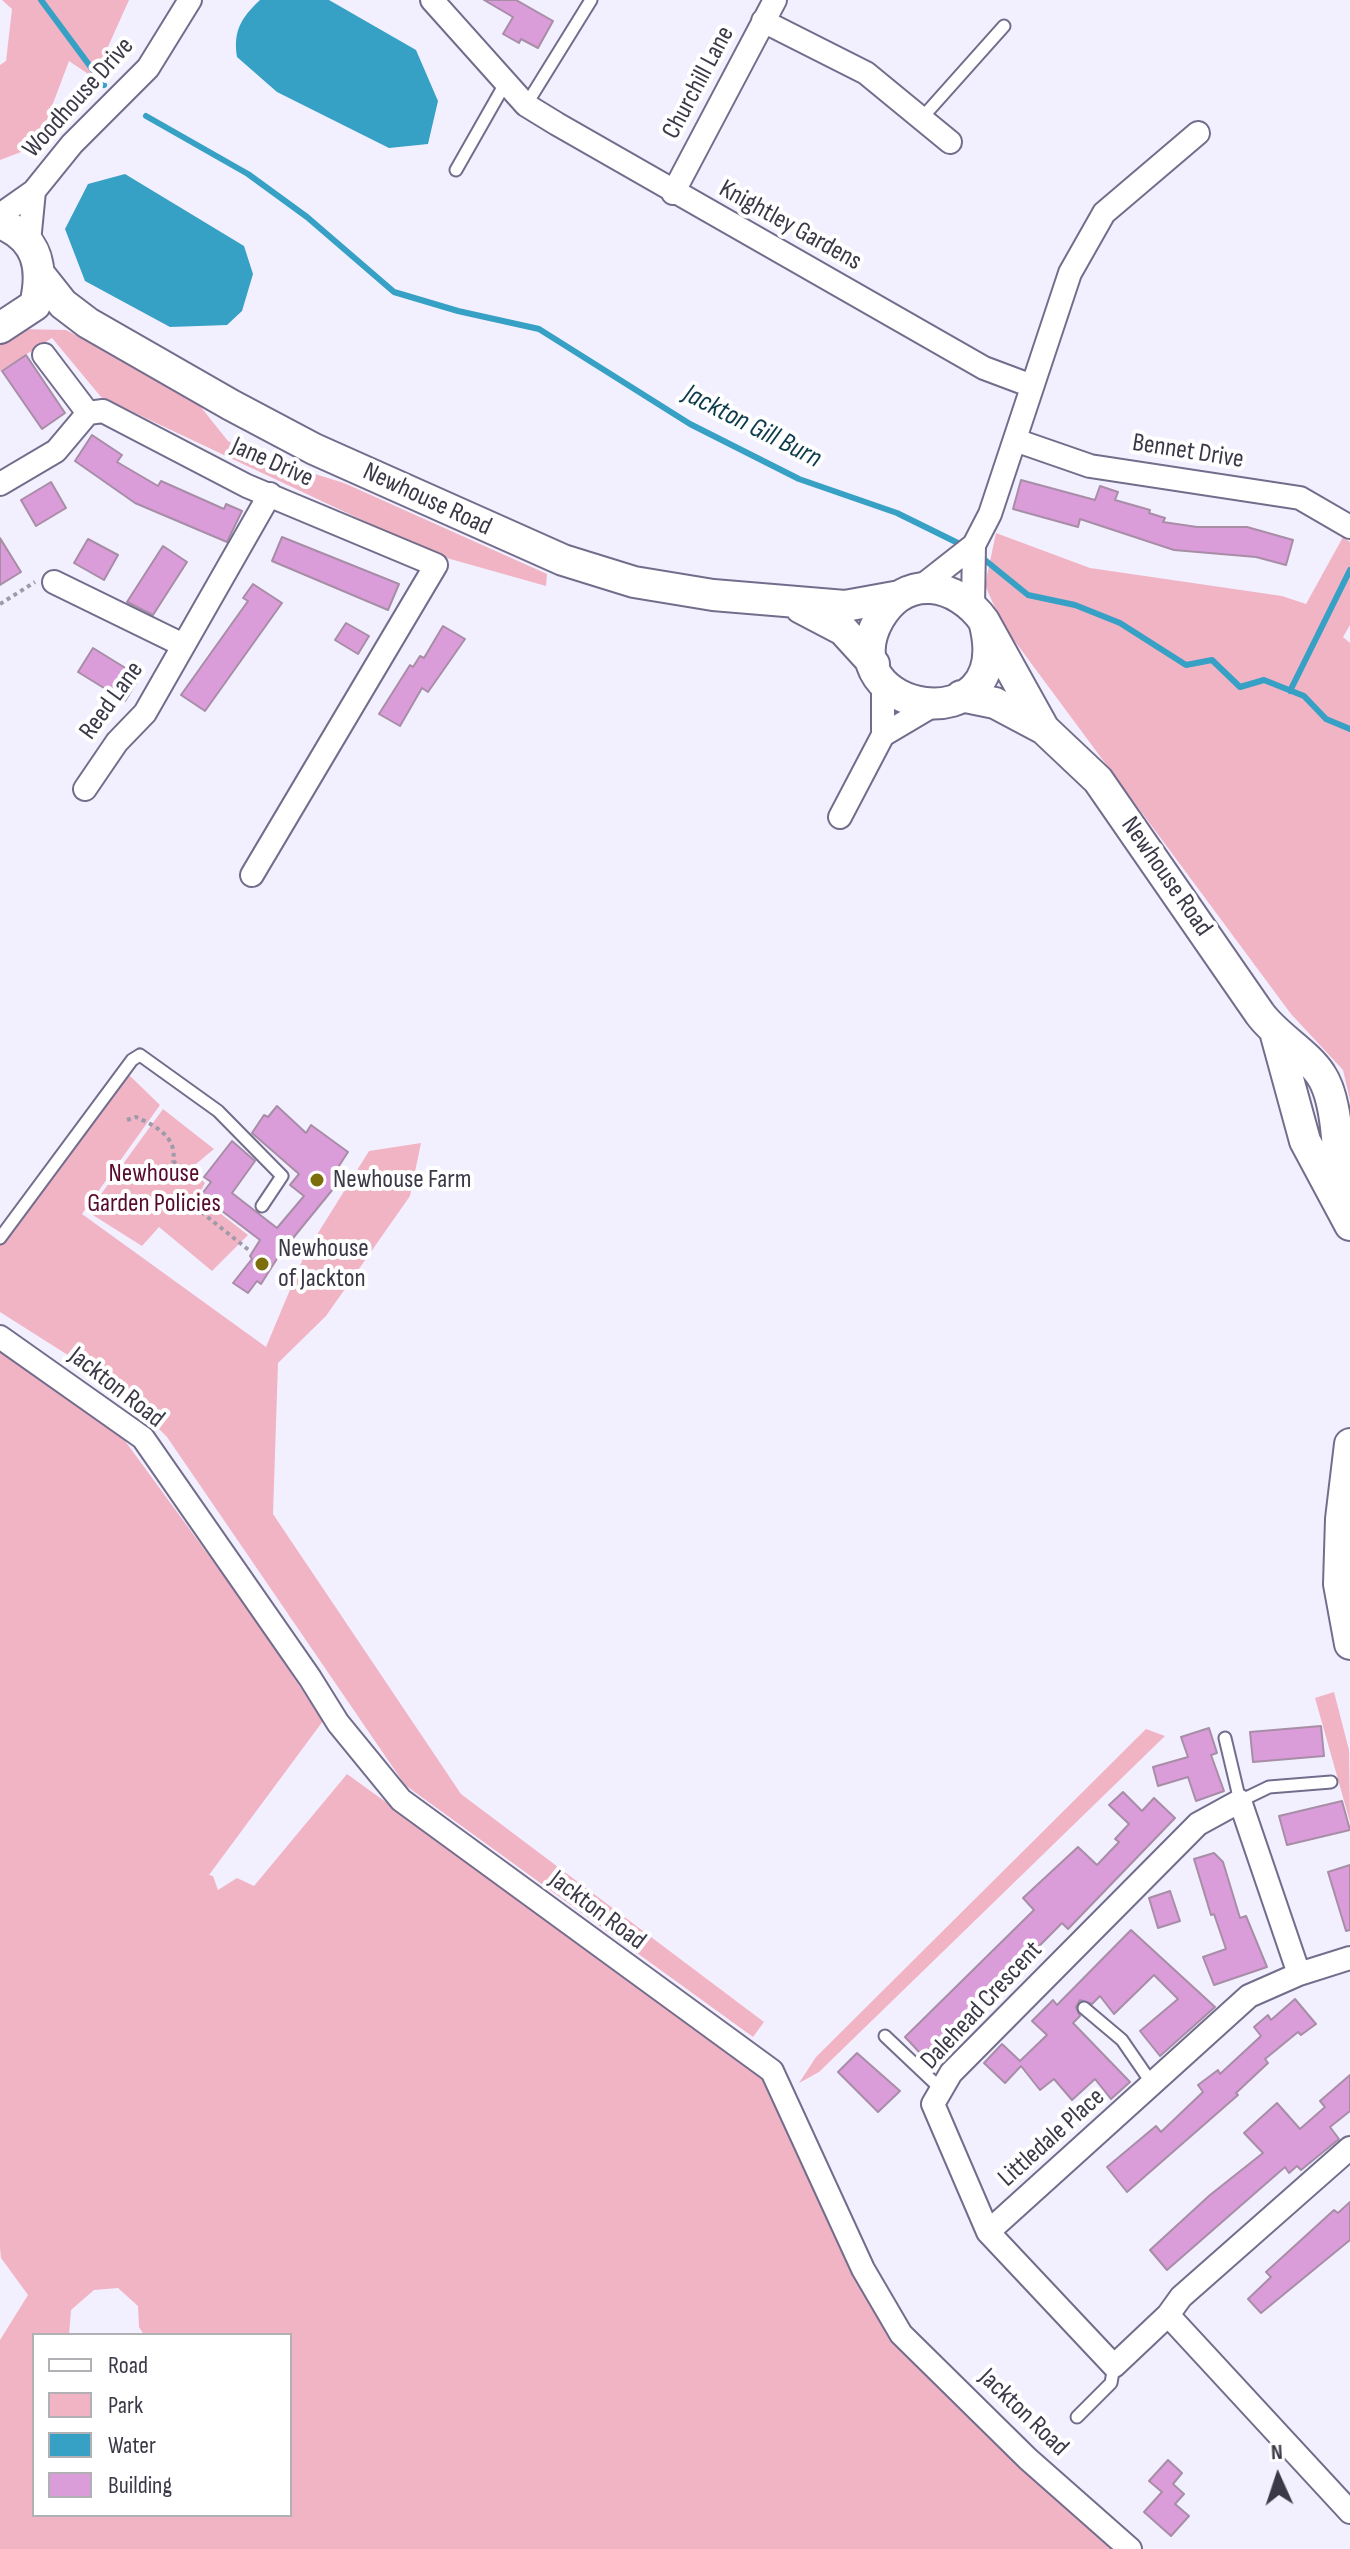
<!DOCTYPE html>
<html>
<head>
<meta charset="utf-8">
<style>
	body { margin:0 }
	#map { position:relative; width:1350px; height:2549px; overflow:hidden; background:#f2f0ff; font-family:"Sofia Sans Condensed",sans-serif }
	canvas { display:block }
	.legend { position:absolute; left:32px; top:2333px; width:260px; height:184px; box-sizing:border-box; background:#fff; border:2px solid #b1b0b5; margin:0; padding:10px 14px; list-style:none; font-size:24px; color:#3b3947 }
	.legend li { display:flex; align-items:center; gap:16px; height:40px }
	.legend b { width:40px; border:2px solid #b1b0b5 }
	.north { position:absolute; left:1238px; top:2437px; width:80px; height:80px; -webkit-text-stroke:6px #fff; paint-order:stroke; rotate:357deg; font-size:22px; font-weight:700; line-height:32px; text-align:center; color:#3b3947 }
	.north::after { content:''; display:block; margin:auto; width:28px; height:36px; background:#3b3947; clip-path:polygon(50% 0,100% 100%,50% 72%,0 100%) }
</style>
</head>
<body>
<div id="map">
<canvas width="1350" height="2549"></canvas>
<ul class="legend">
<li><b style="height:10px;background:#fff"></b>Road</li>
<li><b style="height:22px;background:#f1b4c5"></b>Park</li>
<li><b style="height:22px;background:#37a0c5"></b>Water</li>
<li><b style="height:22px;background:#da9dda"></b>Building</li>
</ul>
<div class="north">N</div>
</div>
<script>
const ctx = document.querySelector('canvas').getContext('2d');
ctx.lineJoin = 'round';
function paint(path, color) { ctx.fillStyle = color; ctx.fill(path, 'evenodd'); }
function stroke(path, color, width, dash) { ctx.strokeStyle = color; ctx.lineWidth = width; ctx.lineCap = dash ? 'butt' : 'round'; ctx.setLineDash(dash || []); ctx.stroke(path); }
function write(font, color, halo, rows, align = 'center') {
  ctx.font = font + ' "Sofia Sans Condensed",sans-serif'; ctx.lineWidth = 8; ctx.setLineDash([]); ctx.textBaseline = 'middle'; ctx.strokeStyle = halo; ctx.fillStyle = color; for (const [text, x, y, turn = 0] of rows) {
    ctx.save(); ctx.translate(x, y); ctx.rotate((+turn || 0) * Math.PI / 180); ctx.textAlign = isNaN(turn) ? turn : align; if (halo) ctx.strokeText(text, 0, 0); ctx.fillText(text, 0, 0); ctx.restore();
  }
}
paint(new Path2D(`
	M2,0H129L94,78L69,61L37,146L0,160V65L6,61L12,9Z
	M19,329L66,330L192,396L228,441L263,458L344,483L547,574L546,586L436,555L101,397L52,338L0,371V341Z
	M996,533L1090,568L1282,596L1306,604L1343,537L1350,542V625L1343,637L1350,643V1100L1343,1070L1291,1014L1002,624L985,585Z
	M129,1075L160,1105L82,1214L266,1347L305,1254L369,1151L421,1143L410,1196L326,1316L278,1363L273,1514L461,1794L764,2022L753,2037L405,1785L167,1437L115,1385L0,1312V1231L110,1080Z
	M163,1109L214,1149L190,1169L205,1183L198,1196L248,1235L212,1271L159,1227L142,1246L88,1212Z
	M0,1344L112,1423L245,1605L323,1721L209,1875L213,1876L218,1890L237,1878L254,1886L347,1774L765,2076L871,2307L916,2361L1113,2549H0V2340L28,2295L1,2258L0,2248ZM118,2288L138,2306L139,2327L144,2335H290V2515H34V2335H69L71,2310L94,2290Z
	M1334,1692L1349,1750L1350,1822L1315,1698Z
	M1146,1729L1165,1736L819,2072L799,2083L816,2057Z`), '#f1b4c5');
paint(new Path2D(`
	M260,0H329L416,50L438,101L428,144L389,148L277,92L237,57C233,31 241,18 260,0Z
	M125,174L244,246L253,274L242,311L227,325L170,327L85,281L65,229L88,184Z`), '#37a0c5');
stroke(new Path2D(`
	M41,0L104,85
	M146,116L248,174L307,217L394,292L458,311L539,329L690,424L799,479L897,513L964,546
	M980,556L1028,595L1075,605L1120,623L1186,665L1212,660L1240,687L1264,680L1304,696L1326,719L1350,729
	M1290,691L1350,570`), '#37a0c5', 6);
const building = new Path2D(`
	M484,0H516L553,21L538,48L521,39L519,43L503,34L513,17Z
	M26,355L65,413L42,429L2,371Z
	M92,435L122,455L117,462L158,486L161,481L224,509L226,504L242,511L227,542L135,503L75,461Z
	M1021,480L1095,500L1100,486L1118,492L1115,500L1150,510L1149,513L1165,518L1163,522L1197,527H1247L1293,540L1286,565L1256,557L1174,550L1080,519L1078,527L1013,509Z
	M51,482L66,508L36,526L21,500Z
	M282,537L399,584L388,610L272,561Z
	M0,538L21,572L0,585Z
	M88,539L118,555L104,580L74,563Z
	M163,546L187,562L153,615L127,602Z
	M253,584L282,603L205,711L181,695L248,601L243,598Z
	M346,623L369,636L358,654L335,640Z
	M443,626L465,639L428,692L422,688L400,726L379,714L410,665L413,667L420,656L424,658Z
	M93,648L140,677L125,701L78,672Z
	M277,1106L306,1133L311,1125L348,1152L335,1172L342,1178L280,1254L261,1284L257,1281L248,1293L233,1283L252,1259L250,1256L260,1240L201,1195L211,1182L204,1177L232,1141L255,1161L232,1193L277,1228L304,1196L290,1185L299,1174L252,1133L264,1115L268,1117Z
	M1321,1726L1324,1756L1253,1762L1250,1732Z
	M1209,1728L1217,1753L1211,1755L1224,1791L1196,1801L1188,1777L1158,1786L1153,1767L1188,1757L1181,1737Z
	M1123,1792L1142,1811L1154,1798L1175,1818L1068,1929L1062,1923L957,2029L954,2026L922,2055L905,2037L1034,1910L1023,1898L1078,1847L1097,1865L1119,1842L1115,1839L1129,1824L1109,1805Z
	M1342,1801L1350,1830L1287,1845L1279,1816Z
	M1214,1853L1223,1862L1240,1918L1246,1916L1267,1967L1214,1985L1203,1957L1226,1949L1214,1914L1211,1915L1194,1859Z
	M1350,1865V1930L1346,1931L1328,1872Z
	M1170,1891L1180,1921L1158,1928L1149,1898Z
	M1131,1930L1215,2007L1160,2056L1140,2031L1178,1999L1154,1975L1114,2014L1100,1996L1092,2004L1080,2000L1076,2007L1080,2016L1073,2023L1130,2082L1111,2099L1095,2079L1072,2100L1054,2079L1040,2090L1021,2066L1005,2083L984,2063L1002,2044L1020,2061L1047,2035L1032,2021L1053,2000L1057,2005Z
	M1295,1999L1316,2024L1301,2035L1298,2032L1265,2059L1268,2063L1236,2093L1238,2095L1127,2192L1107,2167L1156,2126L1161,2132L1203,2092L1198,2085L1218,2070L1220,2074L1261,2036L1254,2027L1268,2015L1271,2020Z
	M857,2053L900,2091L878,2112L838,2072Z
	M1350,2075V2111L1330,2127L1339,2139L1301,2170L1297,2166L1289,2173L1285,2167L1167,2270L1150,2250L1210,2195L1263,2153L1244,2133L1277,2103L1300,2129L1325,2107L1320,2101Z
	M1350,2202V2240L1261,2313L1248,2299L1271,2277L1266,2272L1334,2210L1338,2213Z
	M1168,2460L1182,2473L1173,2484L1184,2494L1175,2504L1189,2516L1171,2536L1144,2512L1162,2492L1149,2481Z`);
paint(building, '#da9dda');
stroke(building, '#a88da7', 2);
const lane = new Path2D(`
	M526,105L591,0
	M921,119L1004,26
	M456,170L506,82
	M0,1238L132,1060L140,1055L218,1111L282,1176L262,1206
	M1225,1738L1240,1801L1269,1787L1331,1782
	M1084,2008L1122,2040L1153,2085
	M885,2036L941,2089
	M1077,2417L1111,2383L1114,2366`);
const street = new Path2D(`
	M432,0L526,105L557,124L984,368L1032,386
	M763,21L866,73L950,142
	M673,193L775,0
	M0,215L34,191L72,144L148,68L190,0
	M29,242L34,191
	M44,355L88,413
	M1015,440L1090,466L1300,498L1350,527
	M0,484L56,451L88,413L103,411L247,486L436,565L252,875
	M54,582L183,645
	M918,589L974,545L990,514L1070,273L1104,213L1198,133
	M973,606L974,545
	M883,681V735
	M85,789L117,742L145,713L270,494
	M840,817L883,735L932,706
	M0,1337L143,1438L310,1678L338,1723L401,1800L772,2071L863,2269L901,2334L1028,2459L1130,2549
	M1299,1974L1240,1801L1198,1824L951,2073L933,2104L988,2232L1114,2366L1168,2315L1181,2297L1350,2148
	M988,2232L1249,1996L1299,1974L1350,1958
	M1168,2315L1350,2512`);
const secondary = new Path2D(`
	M0,223C38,238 44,268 35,305L0,328
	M40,275L63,304L88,323L231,405L314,449L563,560L634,582L713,595L845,606L900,596
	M801,608L843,630L874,664
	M984,621C1019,748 826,713 879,619C906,572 957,583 984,621L1044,729
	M961,696L995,703L1044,729L1098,780L1260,1014C1277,1037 1307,1053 1321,1075C1340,1103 1338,1168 1341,1202
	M1276,1035L1305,1141L1350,1225
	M1350,1444L1341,1519L1339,1584L1350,1644`);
stroke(lane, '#736d8c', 15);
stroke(street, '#736d8c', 26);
stroke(secondary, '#736d8c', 34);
stroke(new Path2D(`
	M0,604L35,582
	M127,1120L136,1117C154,1125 178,1137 173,1161L190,1174
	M195,1207L250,1251`), '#9d9baa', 4, [4, 4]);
stroke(lane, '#fff', 11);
stroke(street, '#fff', 22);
stroke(secondary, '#fff', 30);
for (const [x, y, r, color] of [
	[317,1180,8,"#7b6e0b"],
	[262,1264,8,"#7b6e0b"]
]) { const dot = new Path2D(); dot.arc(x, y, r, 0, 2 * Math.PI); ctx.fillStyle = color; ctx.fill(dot); stroke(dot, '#fff', 3); }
write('26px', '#3b3947', '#fff', [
	["Churchill Lane",699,83,-62],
	["Woodhouse Drive",79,98,-48],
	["Knightley Gardens",790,226,29],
	["Bennet Drive",1188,452,9],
	["Jane Drive",272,463,24],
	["Newhouse Road",427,500,25],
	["Reed Lane",112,701,-54],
	["Newhouse Road",1166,877,55],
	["Jackton Road",116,1388,38],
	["Jackton Road",597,1911,37],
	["Dalehead Crescent",982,2006,-47],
	["Littledale Place",1052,2138,-42],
	["Jackton Road",1023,2413,44]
]);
write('26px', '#570b2d', '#fff', [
	["Newhouse",154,1174],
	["Garden Policies",154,1204]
]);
write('26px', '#3b3947', '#fff', [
	["Newhouse Farm",333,1180],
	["Newhouse",278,1249],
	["of Jackton",278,1279]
], 'left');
write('italic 28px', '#0d3b4b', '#fff', [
	["Jackton Gill Burn",752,427,27]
]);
</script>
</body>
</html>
